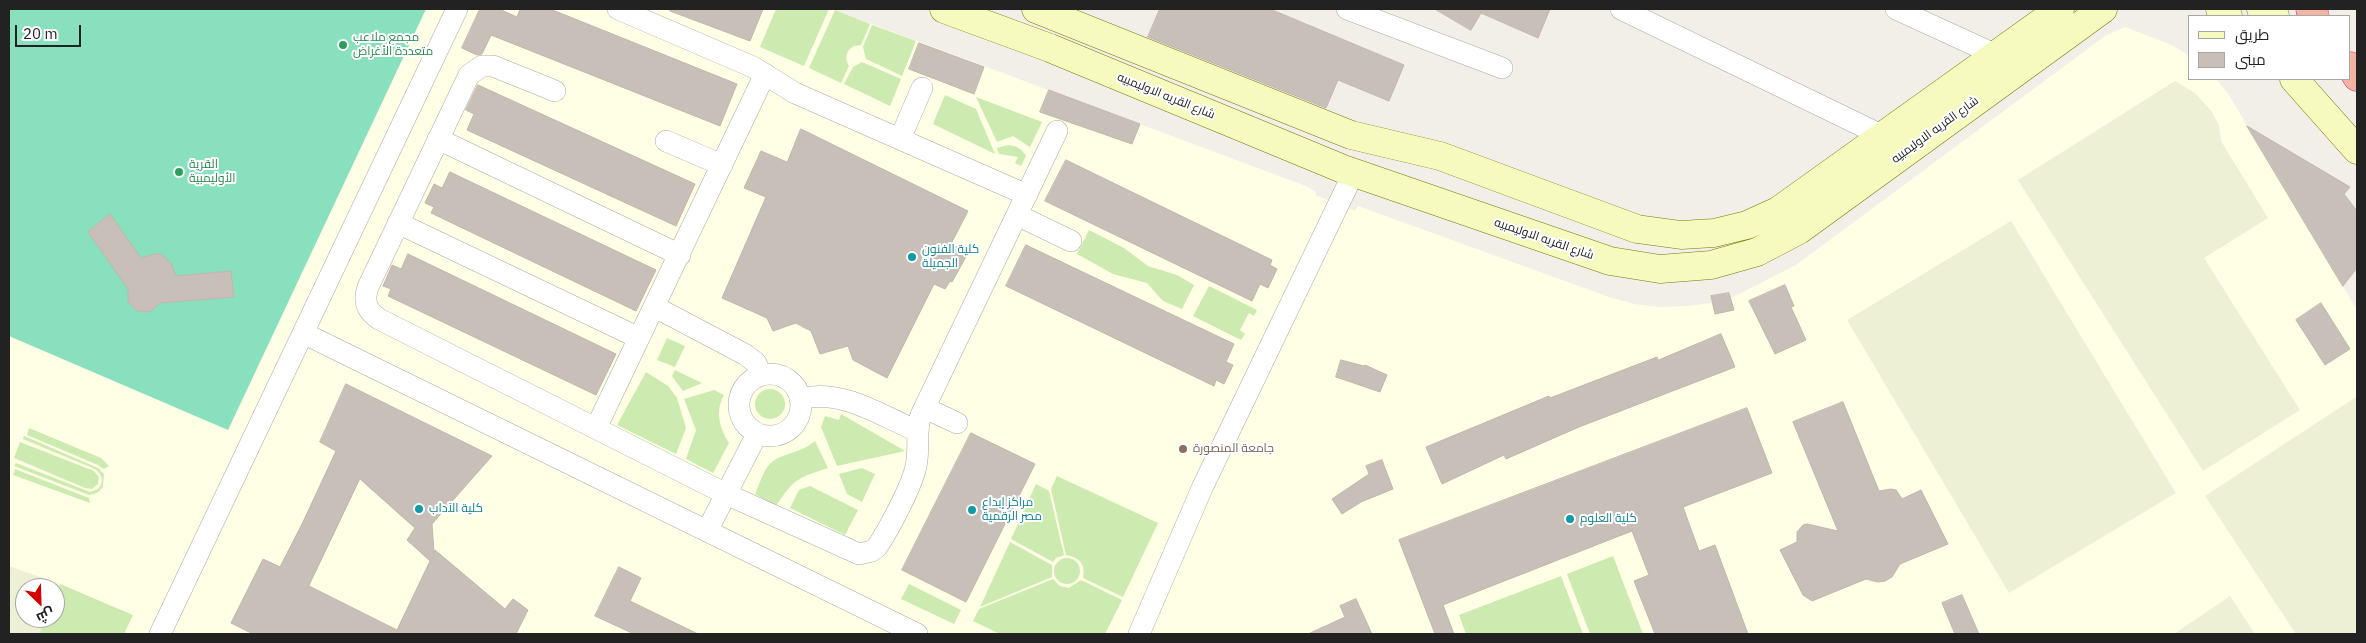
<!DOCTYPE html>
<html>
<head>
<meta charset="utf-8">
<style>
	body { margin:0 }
	#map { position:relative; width:2366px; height:643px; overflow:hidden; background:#f2efe9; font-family:"IBM Plex Sans",Cairo,sans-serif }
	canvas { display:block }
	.frame { position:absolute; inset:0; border:10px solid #222; pointer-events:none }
	.legend { position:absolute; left:2188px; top:15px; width:162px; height:65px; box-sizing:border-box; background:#fff; border:1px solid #a7a7a7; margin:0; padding:6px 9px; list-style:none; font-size:15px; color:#222 }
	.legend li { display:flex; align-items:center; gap:10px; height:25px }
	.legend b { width:25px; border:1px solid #a7a7a7 }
	.north { position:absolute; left:15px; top:578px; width:50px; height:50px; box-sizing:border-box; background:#fff; border:1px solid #a7a7a7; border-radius:50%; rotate:156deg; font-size:14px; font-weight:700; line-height:20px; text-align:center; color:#222 }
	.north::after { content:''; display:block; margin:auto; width:18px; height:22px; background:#d40000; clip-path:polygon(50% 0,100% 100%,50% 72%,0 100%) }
	.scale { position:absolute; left:15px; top:25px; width:66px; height:22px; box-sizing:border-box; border:2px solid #222; border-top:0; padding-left:6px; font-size:15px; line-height:18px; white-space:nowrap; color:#222; -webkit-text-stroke:4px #fff; paint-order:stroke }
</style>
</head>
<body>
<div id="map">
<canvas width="2366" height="643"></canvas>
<div class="frame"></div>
<ul class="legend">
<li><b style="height:6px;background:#f7fabf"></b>طريق</li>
<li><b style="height:14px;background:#c7bfb8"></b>مبنى</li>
</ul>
<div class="north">ش</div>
<div class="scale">20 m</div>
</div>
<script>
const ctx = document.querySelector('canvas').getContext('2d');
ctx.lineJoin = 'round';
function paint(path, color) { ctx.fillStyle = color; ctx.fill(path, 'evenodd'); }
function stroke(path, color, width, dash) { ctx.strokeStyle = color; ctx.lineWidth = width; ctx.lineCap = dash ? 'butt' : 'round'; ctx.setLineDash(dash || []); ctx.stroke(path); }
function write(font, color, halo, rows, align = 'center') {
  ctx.font = font + ' "IBM Plex Sans",Cairo,sans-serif'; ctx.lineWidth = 4; ctx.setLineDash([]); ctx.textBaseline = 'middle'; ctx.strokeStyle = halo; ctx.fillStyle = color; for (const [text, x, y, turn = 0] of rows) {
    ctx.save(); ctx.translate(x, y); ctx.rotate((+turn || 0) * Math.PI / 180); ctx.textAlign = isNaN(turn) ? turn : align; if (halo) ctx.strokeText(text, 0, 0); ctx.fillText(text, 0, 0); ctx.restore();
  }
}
paint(new Path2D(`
	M9,9H831L1306,186L1316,192L1315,195L1355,211L1358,206L1609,297L1634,304L1660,307L1687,306L1712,303L1711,297L1729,293L1731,298L1796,265L2105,36L2125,27L2172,45L2190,56V79H2216L2229,95L2357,310V634H9ZM25,588H55V618H25Z`), '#ffffe5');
paint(new Path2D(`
	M2175,81L2195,93L2212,112L2219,125L2221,141L2268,218L2204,258L2300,410L2203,471L2018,180Z
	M2011,221L2176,493L2009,593L1847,320Z
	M2356,397L2357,634H2296L2205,496Z
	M9,566L60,584L55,597V588H25V618H46L39,634H9Z
	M2230,596L2255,634H2174Z`), '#eef0d5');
paint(new Path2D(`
	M776,9H829L804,66L760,47Z
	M835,10L870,24L861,45L854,46C846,50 844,58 849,66L841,83L809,68Z
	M872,25L916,41L902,76L866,59L863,47Z
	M862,62L901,79L890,106L844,84L853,67Z
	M945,95L976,109L995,154L933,124Z
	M976,97L1042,122L1030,147L1013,136L997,142Z
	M1008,145C1016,146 1021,148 1026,156L1021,166L1015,163L1018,157L999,154L997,148Z
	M1089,230L1124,248L1148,266L1177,275L1194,285L1182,309L1163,301L1147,283L1113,274L1077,254Z
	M1209,286L1257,310L1254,316L1249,313L1240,330L1245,334L1241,340L1193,316Z
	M667,338L685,346L675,367L657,360Z
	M675,370L702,383L683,391L672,376Z
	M646,372L668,386L677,398L686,428L676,454L617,425Z
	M755 404a15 15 0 1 1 30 0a15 15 0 1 1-30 0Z
	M714,390L724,395C715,411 719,427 729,443L713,473L686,459L696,430L684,399Z
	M841,414L905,451L837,466L821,427L825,416L839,420Z
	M29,428L101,458L109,466L104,469L98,465L27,435Z
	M24,436L98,468L104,474L103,487L97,493L89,495L14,466L16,463L90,492L98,489C104,482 103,475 95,469L23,439Z
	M815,441L828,468C797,478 794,479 776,506L755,494C760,484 763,469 772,462C782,453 800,454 815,441Z
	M20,442L94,471L99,477L98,484L92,489L85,488L14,458Z
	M862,468L875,474L862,502L847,494L839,474Z
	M15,469L89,498L90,503L13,475Z
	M1057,476L1158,523L1123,597L1083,578C1086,564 1079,557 1066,555L1051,489Z
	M1036,484L1049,491L1064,555L1056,558L1053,562L1011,539Z
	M810,486L858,510L845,535L790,508L799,490Z
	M1010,542L1052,565V577L980,607Z
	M1613,556L1643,634H1590L1567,574Z
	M1054 571a13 13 0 1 1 26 0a13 13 0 1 1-26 0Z
	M1561,576L1583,634H1466L1459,615Z
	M1053,579L1060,586L1069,588L1081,580L1122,600L1105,634H1000L973,621L979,609Z
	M60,584L133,615L124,634H39L46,618H55V597Z
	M909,584L961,610L954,624L901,599Z`), '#cdebb0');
paint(new Path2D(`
	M9,9H426L228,430L9,336Z`), '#88e0be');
const building = new Path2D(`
	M480,9H499L517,17L520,9H550L737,84L720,126L491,35L482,54L477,55L462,48Z
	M670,9H763L750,41L670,11Z
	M1160,9H1270L1404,65L1389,101L1338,80L1326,108L1148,37Z
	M1435,9H1550L1538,38L1481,13L1471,30Z
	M919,43L984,67L974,94L909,69Z
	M478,85L695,184L676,226L467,130L474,114L466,110Z
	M1049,90L1140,124L1132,144L1040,112Z
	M2247,126L2350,187L2344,194L2357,211V268L2343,286Z
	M801,129L968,211L951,244L968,253L952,282L950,281L945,289L934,284L887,378L853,360L848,346L820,354L811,331L803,327L796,323L773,331L767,318L722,298L766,197L744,188L761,151L787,162Z
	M1066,160L1272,260L1270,265L1277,269L1268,288L1260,284L1252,301L1045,201Z
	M450,172L656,270L636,311L431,213L434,207L425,203L434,184L442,188Z
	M110,214L141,258L154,254H161L171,263L176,276L231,271L234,297L160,303L150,312L137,311L128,302V289L88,232Z
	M1026,245L1234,344L1226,362L1233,365L1224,384L1216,380L1214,386L1006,286Z
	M408,254L616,354L596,395L388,296L391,289L383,286L392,265L401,269Z
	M1785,285L1794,306L1791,307L1806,340L1775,354L1749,301Z
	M1729,293L1734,310L1715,314L1711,296Z
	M2321,303L2350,349L2325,365L2296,320Z
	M1721,334L1735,367L1579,427L1506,459L1504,455L1442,484L1426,447L1549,396L1550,398L1657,357L1658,360Z
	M1341,360L1364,366L1365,365L1387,375L1380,392L1336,377Z
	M346,384L492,456L432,524L434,552L435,550L505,609L513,599L528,610L516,634H253L231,623L263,559L280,567L303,522L336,451L320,442ZM360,479L415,528L407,540L430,561L397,630L309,586Z
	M1843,402L1879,491L1891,489L1896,490L1902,499L1921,490L1948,544L1900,564L1892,577L1885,581L1878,582L1866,579L1812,601L1803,595L1780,550L1797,542V532L1803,525L1807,524L1838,531L1793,422Z
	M1747,408L1772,473L1683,507L1699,551L1715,545L1748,634H1655L1634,581L1649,575L1632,531L1443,605L1454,634H1435L1399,540Z
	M971,433L1035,464L966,602L902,570Z
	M1382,460L1393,489L1361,502L1342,514L1332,499L1369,474L1366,466Z
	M619,567L641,578L630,601L698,634H634L595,616Z
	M1962,595L1979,634H1955L1942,603Z
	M1356,599L1372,634H1308L1345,617L1340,606Z`);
paint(building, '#c7bfb8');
stroke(building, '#c4b6ab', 1);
const minor = new Path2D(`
	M618,9L753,67L795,93L1027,195
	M1347,9L1502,68
	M1621,9L1883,136
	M1896,9L1994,54
	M555,91L493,66H482L469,75L368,287C363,301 367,311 379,319L726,494L859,554L872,551L877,547C889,529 912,486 916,466C920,448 915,432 921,415L1057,131
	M438,139L680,255
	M900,139L922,88
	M666,141L722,165
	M1017,215L1071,241
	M398,223L639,338
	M655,307L746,355L756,363L761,375
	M303,333L917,634
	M739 405a31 31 0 1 1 62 0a31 31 0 1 1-62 0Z
	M800,399C841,388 880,415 917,431
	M925,408L957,423
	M596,428L765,74
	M707,531L757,434
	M160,634L457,9
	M1139,634L1203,486L1354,172`);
const secondary = new Path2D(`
	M944,9L1050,48L1343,169L1610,261L1660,269L1711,265L1757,252L1799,230L2103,9
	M1036,9L1351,135L1440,156L1637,229L1681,235L1714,233L1747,225L1778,211L2060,9
	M2220,9L2228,16
	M2261,9L2275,16
	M2294,79L2357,150`);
const trunk = new Path2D(`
	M2310,9L2315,16
	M2350,66L2357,77`);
stroke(minor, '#a9a9a9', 22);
stroke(secondary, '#707d05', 29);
stroke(trunk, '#dc2a67', 29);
stroke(minor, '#fff', 21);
stroke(secondary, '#f7fabf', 28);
stroke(trunk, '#f2b4a3', 28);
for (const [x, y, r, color] of [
	[343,45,5,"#2e9e5b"],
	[179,172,5,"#2e9e5b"],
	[912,257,5,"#0f9aa8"],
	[1183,449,5,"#8d6e63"],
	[419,509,5,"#0f9aa8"],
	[972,510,5,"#0f9aa8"],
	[1570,519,5,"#0f9aa8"]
]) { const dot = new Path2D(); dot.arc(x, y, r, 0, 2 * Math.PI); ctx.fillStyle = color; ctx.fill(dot); stroke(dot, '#fff', 2); }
write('12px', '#27864d', '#fff', [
	["مجمع ملاعب",353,38],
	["متعددة الأغراض",353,52],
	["القرية",189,165],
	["الأوليمبية",189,179]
], 'left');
write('12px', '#222', '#fff', [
	["شارع القريه الاوليمبيه",1166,96,22],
	["شارع القريه الاوليمبيه",1935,130,-36],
	["شارع القريه الاوليمبيه",1544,239,19]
]);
write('12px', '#0d838f', '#fff', [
	["كلية الفنون",922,250],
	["الجميلة",922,264],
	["مراكز إبداع",982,503],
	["مصر الرقمية",982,517],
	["كلية الآداب",429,509],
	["كلية العلوم",1580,519]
], 'left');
write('12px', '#785e54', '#fff', [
	["جامعة المنصورة",1193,449]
], 'left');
</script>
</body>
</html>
